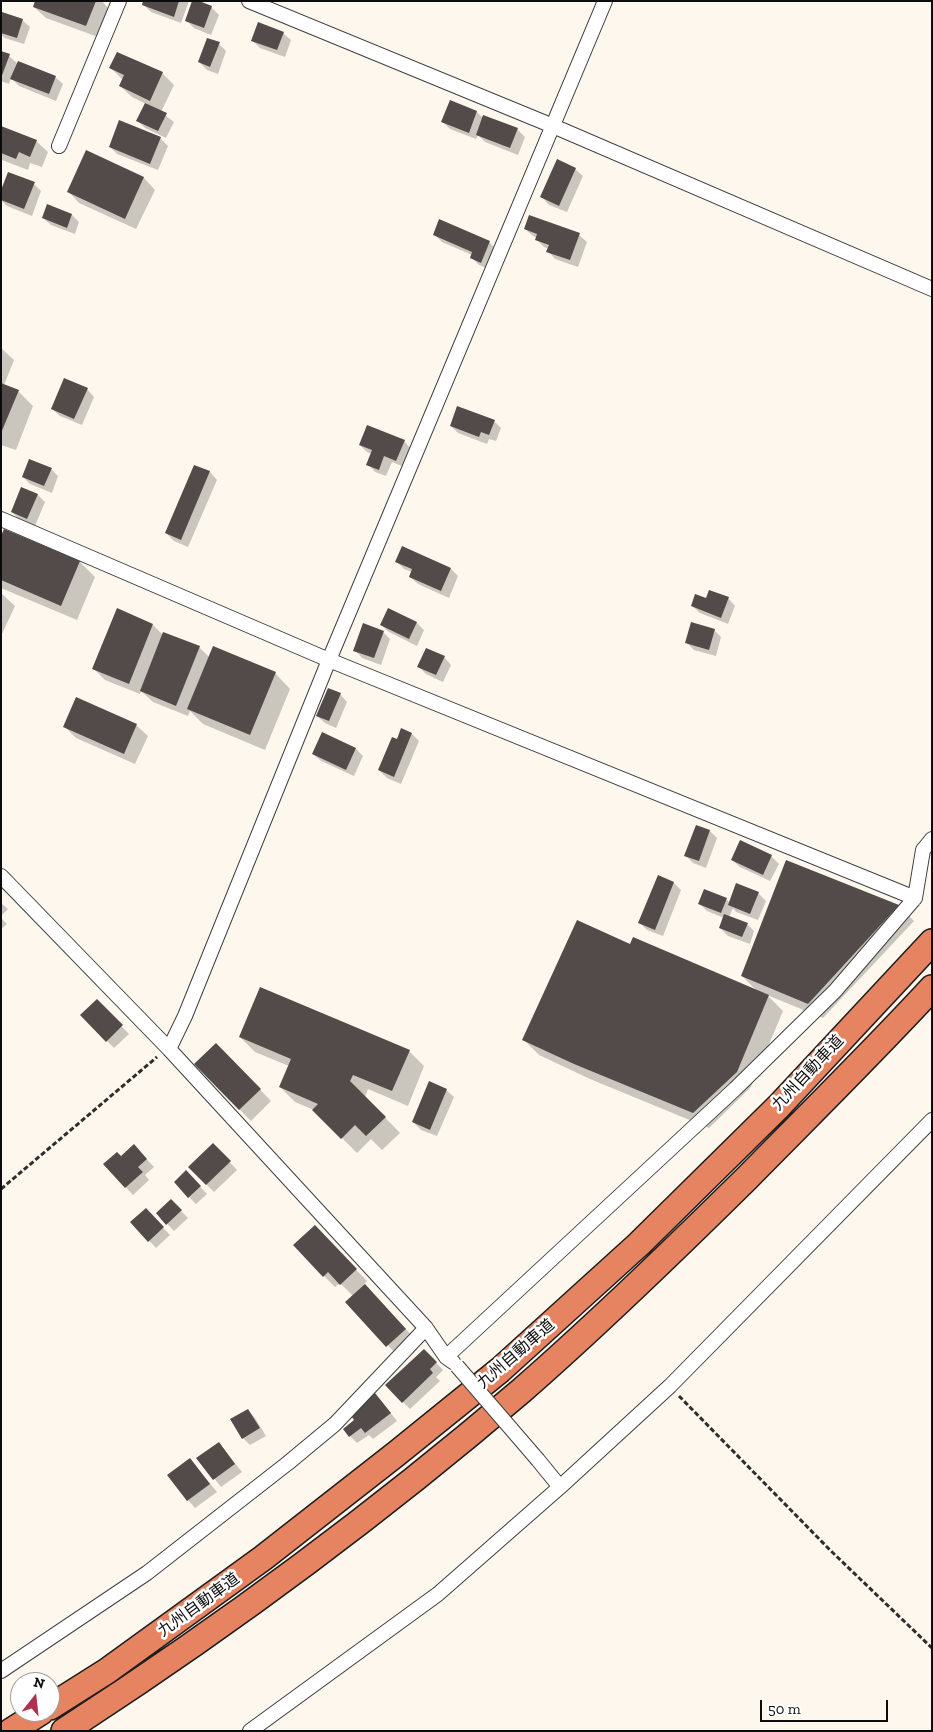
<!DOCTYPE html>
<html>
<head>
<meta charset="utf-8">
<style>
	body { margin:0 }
	#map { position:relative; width:933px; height:1732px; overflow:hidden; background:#fdf7ed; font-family:"Zilla Slab",serif }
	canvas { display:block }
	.frame { position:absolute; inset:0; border:2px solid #0c0c0c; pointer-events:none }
	.north { position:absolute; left:10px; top:1672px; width:50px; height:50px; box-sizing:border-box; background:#fff; border:1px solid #9e9e9e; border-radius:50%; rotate:16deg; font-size:14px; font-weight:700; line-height:20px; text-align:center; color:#0c0c0c }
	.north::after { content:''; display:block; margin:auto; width:18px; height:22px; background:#ae3250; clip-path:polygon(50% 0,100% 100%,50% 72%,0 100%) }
	.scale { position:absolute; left:760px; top:1700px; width:128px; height:22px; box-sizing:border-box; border:2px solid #0c0c0c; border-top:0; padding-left:6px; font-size:15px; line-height:18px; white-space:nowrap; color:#0c0c0c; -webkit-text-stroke:4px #fff; paint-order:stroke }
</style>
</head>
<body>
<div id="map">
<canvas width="933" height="1732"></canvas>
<div class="frame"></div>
<div class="north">N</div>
<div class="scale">50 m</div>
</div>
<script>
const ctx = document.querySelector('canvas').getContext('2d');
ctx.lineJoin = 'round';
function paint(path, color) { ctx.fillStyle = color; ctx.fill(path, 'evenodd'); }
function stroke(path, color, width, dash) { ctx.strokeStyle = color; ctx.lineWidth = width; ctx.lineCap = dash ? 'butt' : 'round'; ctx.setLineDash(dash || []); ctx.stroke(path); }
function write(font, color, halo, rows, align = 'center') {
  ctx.font = font + ' "Zilla Slab","Noto Sans JP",serif'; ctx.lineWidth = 5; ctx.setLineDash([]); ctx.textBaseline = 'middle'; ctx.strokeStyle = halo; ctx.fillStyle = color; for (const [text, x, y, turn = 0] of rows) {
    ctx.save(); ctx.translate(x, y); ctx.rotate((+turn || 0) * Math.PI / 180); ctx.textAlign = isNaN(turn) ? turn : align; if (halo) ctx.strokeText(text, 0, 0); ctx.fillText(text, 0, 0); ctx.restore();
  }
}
paint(new Path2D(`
	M36,1H102L108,8L98,37L46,18L34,7Z
	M144,1H189L181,23L151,12L143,4Z
	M211,7L219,15L211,35L194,28L187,21Z
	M3,13L22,20L30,27L24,44L5,38L1,35Z
	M283,33L291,40L285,57L260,48L253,41Z
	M219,44L226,51L218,74L207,70L199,62Z
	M1,53L9,56L18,64L55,77L63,84L56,101L19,86L11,78L9,84L1,81Z
	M111,68L162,73L174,85L161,112L174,122L166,138L145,128L137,120L146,104L132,97L120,86L123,80Z
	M477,112L484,119L517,129L525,137L518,155L485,142L478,135L476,139L450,129L443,122Z
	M1,127L36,141L48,152L42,167L30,163L28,170L2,160L1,161Z
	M160,138L168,146L158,170L117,154L110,147Z
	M87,151L144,178L155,190L136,229L79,203L68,191Z
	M575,169L583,176L567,212L549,205L542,197Z
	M34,184L41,191L32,216L7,206L1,200V193Z
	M48,206L72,215L79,222L75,234L51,225L43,218Z
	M525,229L579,235L587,242L578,267L555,259L548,251L549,249L544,247L537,240V238L533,236Z
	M434,234L489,242L497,250L489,269L479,265L471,257L472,255L442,242Z
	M1,348L14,360L4,385L18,391L33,406L16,450L1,445Z
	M87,389L94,397L82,425L60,416L52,409Z
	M494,421L501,428L496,441L489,439L487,444L458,433L451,426Z
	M404,441L411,449L404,467L392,462L386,476L375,472L368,464L372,454L367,452L360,445Z
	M195,466L210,472L217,480L188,547L174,541L166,533Z
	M51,469L58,476L52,493L30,484L23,477Z
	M22,488L38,495L45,502L35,526L19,519L12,512Z
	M5,531L80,562L95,577L77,620L1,588V540Z
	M397,562L451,569L458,576L449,598L418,584L410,577L412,572L404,569Z
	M1,593L15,606L1,636Z
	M728,598L735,606L728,624L700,613L692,606L706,600Z
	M417,623L424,630L417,646L389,632L381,625Z
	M153,625L163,635L199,647L209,657L275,673L290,689L265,750L203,724L190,711L188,716L153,702L141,691L140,694L105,680L93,668Z
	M714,630L721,637L716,656L694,650L686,642Z
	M383,632L390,639L381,665L362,658L355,650Z
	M444,657L451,665L443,682L426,674L419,667Z
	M340,694L347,702L336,728L325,723L317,716Z
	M136,725L148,736L135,764L76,738L65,727Z
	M402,730L412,734L419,741L401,784L387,778L379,770Z
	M356,749L363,756L354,776L321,761L313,754Z
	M697,826L710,831L717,838L706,868L693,863L685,855Z
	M771,856L779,864L770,881L740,867L732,860Z
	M787,862L899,906L914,921L823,1018L767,995L783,1011L751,1087L709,1128L590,1079L539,1055L523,1039L630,946L758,992L742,976Z
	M658,877L674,883L681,890L663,936L647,930L640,923Z
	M737,885L758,893L766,901L758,920L736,912L733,908L729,917L747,924L754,931L750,944L728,936L720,928L724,918L707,911L700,904L726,899L730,903Z
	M1,903L8,909L1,916Z
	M1,918L7,924L1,929Z
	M97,1001L129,1034L114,1048L82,1015Z
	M240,1037L409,1051L424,1066L408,1106L368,1089L365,1097L400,1133L382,1150L371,1139L357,1153L314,1110L295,1102L280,1087L289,1066L255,1052Z
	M216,1044L271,1101L251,1121L195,1064Z
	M446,1090L454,1097L437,1136L421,1130L413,1122Z
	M213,1144L237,1170L214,1192L189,1167Z
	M134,1146L154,1167L145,1175L149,1180L133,1195L105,1165L121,1158Z
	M193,1179L207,1194L196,1204L189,1197Z
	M171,1201L188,1218L174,1231L157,1213Z
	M146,1210L170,1235L156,1248L132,1223Z
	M314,1227L367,1281L364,1284L417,1341L399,1357L347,1302L353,1296L340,1283L335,1287L324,1276Z
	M424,1350L443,1370L436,1377L440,1381L410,1409L387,1386Z
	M382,1402L397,1421L373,1439L369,1435L357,1443L350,1436Z
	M248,1410L255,1418L266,1436L250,1445L243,1438Z
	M219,1443L242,1472L221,1487L198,1458Z
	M190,1459L217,1492L195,1508L188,1500Z`), '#0003');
paint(new Path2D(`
	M35,1H96L86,26L33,7Z
	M143,1H179L174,17L142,5Z
	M192,1H199L212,6L204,28L185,21Z
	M2,12L23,19L17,38L1,33Z
	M258,22L284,32L277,50L251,41Z
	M207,38L220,42L210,67L198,62Z
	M1,51L10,54L1,78Z
	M117,52L163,72L150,101L119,86L124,75L109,68Z
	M18,61L56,76L49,94L10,79Z
	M450,100L477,111L469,133L441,122Z
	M145,103L167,113L158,131L136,121Z
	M483,115L518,128L510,148L476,135Z
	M119,120L161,137L150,164L109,147Z
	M1,126L37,140L30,157L19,152L16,159L1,153Z
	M86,150L144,177L125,219L67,192Z
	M557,159L576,168L559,206L540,197Z
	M8,172L35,182L24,209L1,200V190Z
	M47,204L72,214L67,228L42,218Z
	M529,215L580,233L570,260L546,252L549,245L535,240L537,234L524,229Z
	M439,219L490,241L481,263L470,258L472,252L433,235Z
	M64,378L88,388L74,419L51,409Z
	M1,383L19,390L1,433Z
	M457,406L495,420L489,435L481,432L479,437L450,426Z
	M367,425L405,440L396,461L384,456L379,470L366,465L372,450L359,445Z
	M29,459L52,468L44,486L22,477Z
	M194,465L210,471L181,540L165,533Z
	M21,487L38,494L27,519L11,512Z
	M4,529L80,561L61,606L1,580V536Z
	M402,546L451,568L441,591L409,577L412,569L395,562Z
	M709,590L729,597L721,618L691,606L695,594L706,598Z
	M117,608L153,624L129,684L92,669Z
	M388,608L417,622L409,639L380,625Z
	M691,622L715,629L709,650L685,643Z
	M363,623L384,631L374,658L353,651Z
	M163,632L200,646L176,706L140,691Z
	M213,646L276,672L250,735L187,709Z
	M426,648L445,656L436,675L417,667Z
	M328,688L341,693L329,721L316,716Z
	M76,697L137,724L124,754L63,727Z
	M401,728L412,733L394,777L378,770L392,737L397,739Z
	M322,732L356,748L346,770L312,754Z
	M696,825L710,830L699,861L684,856Z
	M740,840L772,855L763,875L731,860Z
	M786,860L899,905L808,1004L741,976Z
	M658,875L674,882L655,930L638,923Z
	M736,883L759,892L750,914L728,905Z
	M704,889L727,898L721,913L698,904Z
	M724,914L748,923L742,937L719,928Z
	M577,920L630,944L633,937L769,995L737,1072L693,1113L574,1064L522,1040Z
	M260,987L410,1050L392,1091L353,1075L350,1081L386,1117L366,1136L355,1125L341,1139L312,1110L318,1104L279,1087L291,1059L239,1037Z
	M97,999L123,1025L106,1042L80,1015Z
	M216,1043L261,1089L239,1110L194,1064Z
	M429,1081L447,1089L430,1130L412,1122Z
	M213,1143L231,1161L206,1185L188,1167Z
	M134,1144L147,1159L138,1167L143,1172L125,1188L103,1164L117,1152L121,1156Z
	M186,1170L201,1186L188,1198L174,1182Z
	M171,1199L182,1210L166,1225L156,1213Z
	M146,1208L164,1227L148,1242L130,1222Z
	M315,1225L357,1269L340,1285L328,1272L323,1277L293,1245Z
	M365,1284L406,1329L386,1347L345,1302Z
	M424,1349L437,1362L430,1369L433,1373L402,1403L385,1385Z
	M375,1393L391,1413L365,1433L361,1428L349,1437L343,1429L354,1420L349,1413Z
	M248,1409L260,1428L242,1439L230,1419Z
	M219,1442L235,1464L213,1480L196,1458Z
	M190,1458L210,1484L187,1501L167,1475Z`), '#534b49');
const street = new Path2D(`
	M249,1L553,126L932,289
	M59,146L119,1
	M1,519L329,660L915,898
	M1,876L169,1049L426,1328L446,1357L453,1362
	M169,1049L185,1016L329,660L605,1
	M446,1357L735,1089L835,991L915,898L923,850L932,839
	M538,1460L560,1487
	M1,1671L147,1573L288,1463L335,1424L426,1328
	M250,1731L438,1594L560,1487L670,1386L932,1120`);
const highway = new Path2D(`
	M50,1707L107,1671L263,1558L396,1454L500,1370L639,1244L779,1106L932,942
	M11,1731L41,1712
	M64,1731C223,1628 377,1514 521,1391C599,1323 673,1251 747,1178C809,1115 872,1053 932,988`);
stroke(street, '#3f3f3f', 16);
stroke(highway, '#1d1d1d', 28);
stroke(new Path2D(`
	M1,1189L157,1057
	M679,1396L830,1550L932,1648`), '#2e2e2e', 3, [5, 2.5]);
stroke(street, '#fff', 14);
stroke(highway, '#e68462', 25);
const streetBridge = new Path2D(`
	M457,1366L538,1460`);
stroke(streetBridge, '#3f3f3f', 16, []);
stroke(streetBridge, '#fff', 14);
write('16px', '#0c0c0c', '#fff', [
	["九州自動車道",808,1073,-47],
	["九州自動車道",516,1354,-41],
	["九州自動車道",199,1605,-36]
]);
</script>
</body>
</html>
